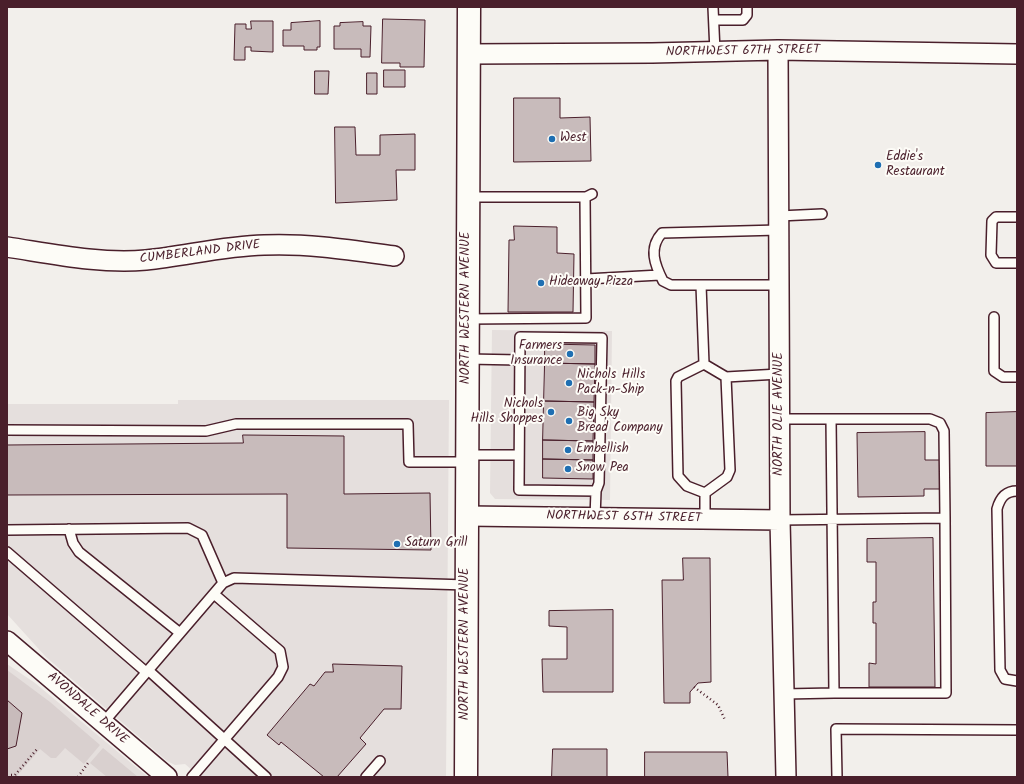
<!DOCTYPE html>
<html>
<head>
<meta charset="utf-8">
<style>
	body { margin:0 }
	#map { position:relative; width:1024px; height:784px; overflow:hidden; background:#f2efeb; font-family:Kalam,sans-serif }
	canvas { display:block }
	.frame { position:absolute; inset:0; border:8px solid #4a1f2b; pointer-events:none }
</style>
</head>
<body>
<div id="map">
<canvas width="1024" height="784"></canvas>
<div class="frame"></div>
</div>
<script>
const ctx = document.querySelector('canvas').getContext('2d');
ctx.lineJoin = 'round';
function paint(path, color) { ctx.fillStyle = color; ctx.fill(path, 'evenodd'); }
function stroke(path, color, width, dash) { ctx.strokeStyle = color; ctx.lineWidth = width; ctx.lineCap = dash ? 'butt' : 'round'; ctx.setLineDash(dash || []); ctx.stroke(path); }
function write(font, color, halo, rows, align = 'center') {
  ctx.font = font + ' Kalam,sans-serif'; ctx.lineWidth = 4; ctx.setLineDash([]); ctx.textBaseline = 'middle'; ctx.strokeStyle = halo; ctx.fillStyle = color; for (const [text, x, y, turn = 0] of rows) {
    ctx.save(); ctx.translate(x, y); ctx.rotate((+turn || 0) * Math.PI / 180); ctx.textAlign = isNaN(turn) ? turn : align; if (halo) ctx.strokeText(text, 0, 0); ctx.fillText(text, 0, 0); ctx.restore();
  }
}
paint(new Path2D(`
	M492,330L612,331L610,500L495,499L490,493Z
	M178,400H449L446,777H200L185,764L175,765L167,761L46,657L7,614V404H178Z
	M7,664L35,683L148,777H7Z`), '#e5dfdd');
paint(new Path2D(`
	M7,670L50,702L100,745L84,764L65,748L56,758H51L40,749L16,777H7Z
	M103,748L138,777H107L90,763Z`), '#d9d0cf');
const building = new Path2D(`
	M383,19L425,20L424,67H400V63H382Z
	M251,21H273V52L251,51V47H245V60H234L235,24H246V29H251Z
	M320,21V47H317V50H304V46H283V30H291V23Z
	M363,22V26H371L370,57H361V49H334V26H340V23Z
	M384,70H405V87H384Z
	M315,71H329L328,94H315Z
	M367,73H377V94H367Z
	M514,98H560V118L590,117L591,161L514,162Z
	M335,127H355L356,155H380V135L415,134V170H396L397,200L336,203Z
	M514,226L557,227V253L574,254L573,312H508L509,240H514Z
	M545,344L595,345V364L545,363Z
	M545,363L595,364L594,402L544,401Z
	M544,401L594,402L593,441L543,440Z
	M1017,412V466H986V413Z
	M925,432V460H940V489H924V496L858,497L857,433Z
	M243,435L344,436V494L430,493L431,550L287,548V494L7,495V445L243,443Z
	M543,440L593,441V460L543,459Z
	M543,459L593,460V479L543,478Z
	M933,538L935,687H869V663L876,664V623H873V602H876V562H867V539Z
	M683,558H710L711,682L698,683L690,692V703H664L662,580H683Z
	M613,610V692H543L542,659H567V627L549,626V611Z
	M333,664L402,666L401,709H384L360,738L366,744L337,777H324L281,742L279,745L267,735L310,684L314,686L325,672H333Z
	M7,700L22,713L16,746L7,749Z
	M553,749H607V777H552Z
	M645,752H727L728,777H645Z`);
paint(building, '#c8bbbb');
stroke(building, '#4a1f2b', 1);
const lane = new Path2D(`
	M713,7L715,52
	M714,20H743L747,15V7
	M468,197H586L592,194
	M779,216L822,214
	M1017,217H996L992,221L991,255L996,263H1017
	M779,230L662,233C648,248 655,265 663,281L671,285H779
	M586,279L660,275
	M701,285L704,364L726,377L730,470L727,477L705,493V519
	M994,317V371L1003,377H1017
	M467,319L586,318L585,197
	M467,359L520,360
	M704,364L678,377L676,381L678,476L687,486L705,493
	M726,377L779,374
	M780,419H831L834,693L784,694
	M831,419H930L940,423L944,431L945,518
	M7,430L206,431L236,424H408L409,462H467
	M467,455H519
	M1017,491C1005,491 1000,498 997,509L1000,670L1005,679L1017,681
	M595,518L596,491L519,490L520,337L602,338L599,483L596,491
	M780,520L945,518L946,693H834
	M69,529L73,543L79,552L180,633
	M7,530L188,528L202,535L223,583
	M7,552L146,672
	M148,670L266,777
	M103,723L223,583L234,578L467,585
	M192,777L278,677L283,667L280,651L214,594
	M366,777L380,761
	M837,777L836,729L1017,730`);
const street = new Path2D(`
	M778,50L780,520L786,777
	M469,54L652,53L778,50L1017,54
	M7,247C53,254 99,264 146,260C185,256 224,246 264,245C307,243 351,250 394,256
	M467,516L780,520
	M7,641L167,777`);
const secondary = new Path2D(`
	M466,777L469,7`);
stroke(lane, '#4a1f2b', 12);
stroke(street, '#4a1f2b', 22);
stroke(secondary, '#4a1f2b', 25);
stroke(new Path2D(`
	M694,687L718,705L725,720
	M7,775H15L38,748
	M78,777L88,763`), '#4a1f2b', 2.5, [1, 3]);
stroke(lane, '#fdfcf7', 9);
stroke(street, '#fdfcf7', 19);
stroke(secondary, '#fdfcf7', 22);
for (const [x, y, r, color] of [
	[552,139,4,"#1f6fb2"],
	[878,165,4,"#1f6fb2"],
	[541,283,4,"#1f6fb2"],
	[570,354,4,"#1f6fb2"],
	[569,383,4,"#1f6fb2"],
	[551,412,4,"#1f6fb2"],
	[569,421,4,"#1f6fb2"],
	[568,450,4,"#1f6fb2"],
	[568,469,4,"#1f6fb2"],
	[397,544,4,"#1f6fb2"]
]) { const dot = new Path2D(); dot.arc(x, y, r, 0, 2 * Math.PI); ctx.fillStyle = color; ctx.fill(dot); stroke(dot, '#fdfcf7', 1.5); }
write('13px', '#4a1f2b', '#fdfcf7', [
	["NORTHWEST 67TH STREET",743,52,-1],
	["CUMBERLAND DRIVE",200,253,-7],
	["NORTH WESTERN AVENUE",467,308,-90],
	["NORTH OLIE AVENUE",780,414,-90],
	["NORTHWEST 65TH STREET",624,518,1],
	["NORTH WESTERN AVENUE",466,644,-90],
	["AVONDALE DRIVE",87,709,41]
]);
write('13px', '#4a1f2b', '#fdfcf7', [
	["West",560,139],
	["Eddie's",886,158],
	["Restaurant",886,173],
	["Hideaway Pizza",549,283],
	["Farmers",562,347,"right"],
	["Insurance",562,362,"right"],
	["Nichols Hills",577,376],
	["Pack-n-Ship",577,391],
	["Nichols",543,405,"right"],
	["Hills Shoppes",543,420,"right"],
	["Big Sky",577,414],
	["Bread Company",577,429],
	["Embellish",576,450],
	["Snow Pea",576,469],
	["Saturn Grill",405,544]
], 'left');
</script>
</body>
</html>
